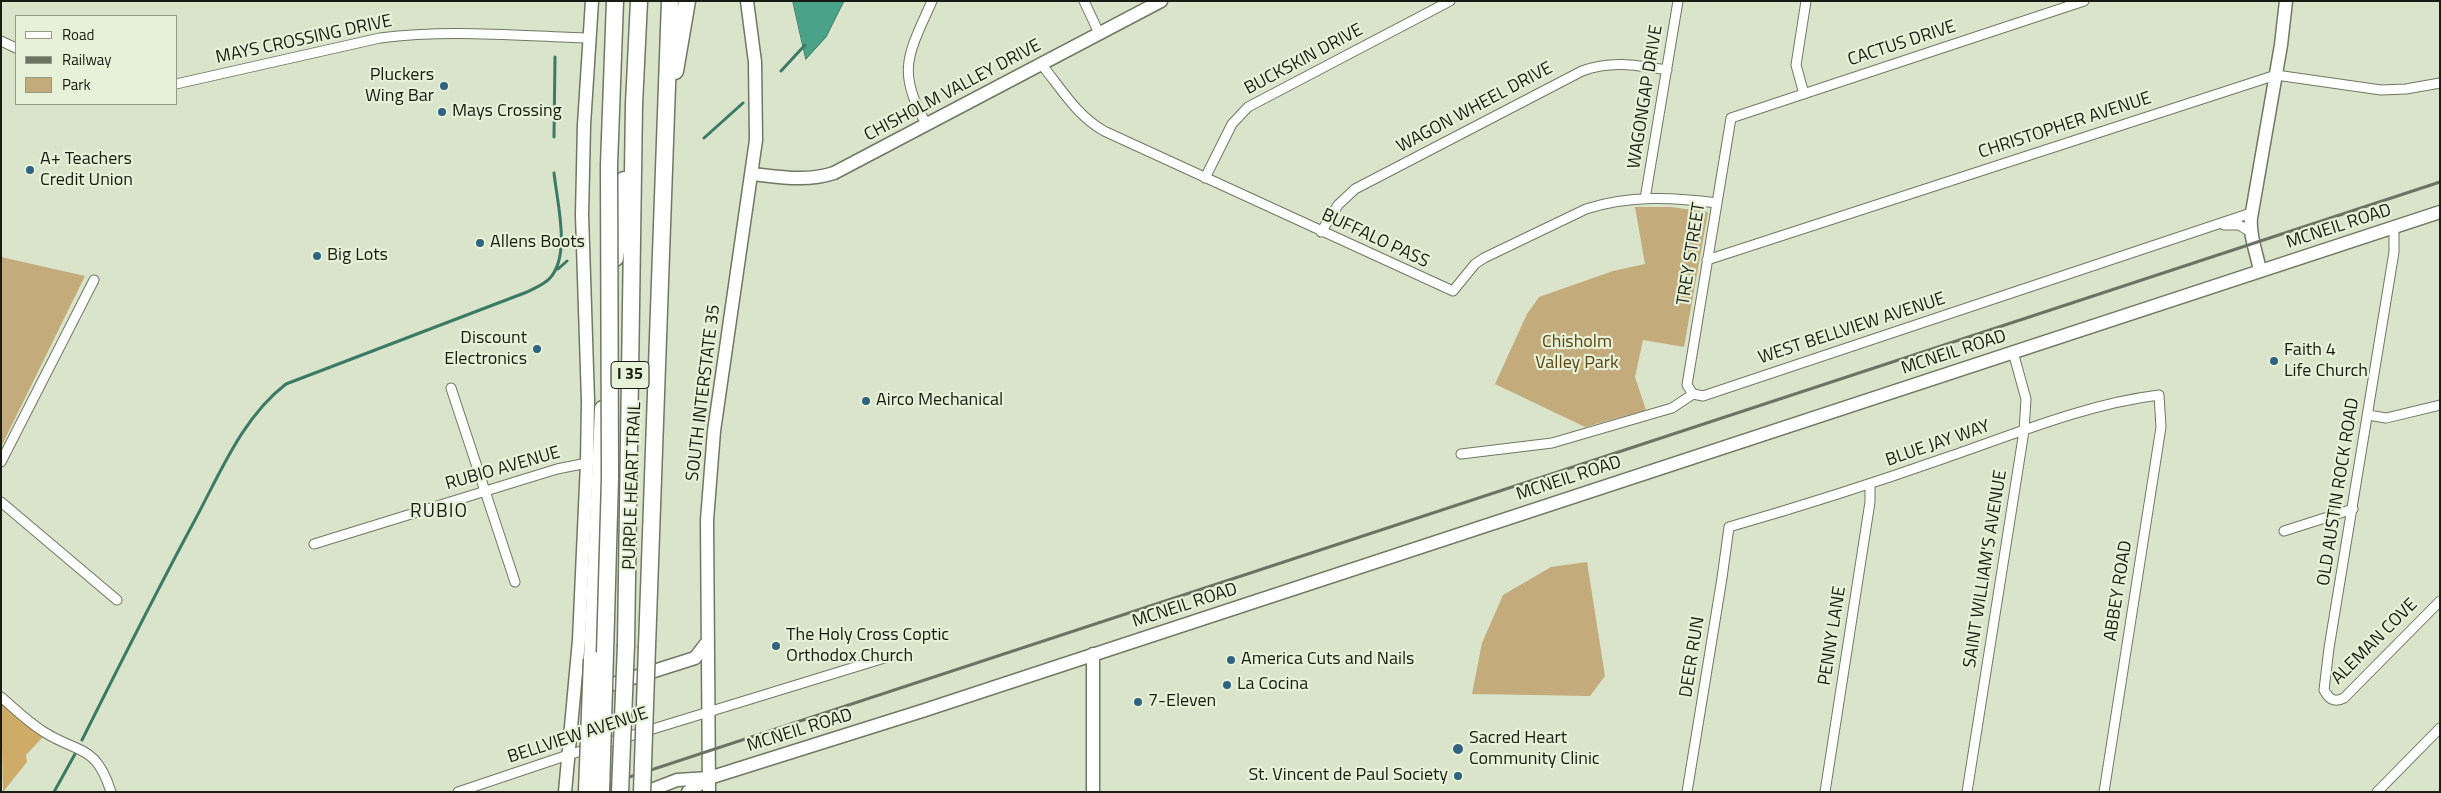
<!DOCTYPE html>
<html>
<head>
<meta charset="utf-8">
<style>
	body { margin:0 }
	#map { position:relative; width:2441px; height:793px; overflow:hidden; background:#d9e4cb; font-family:"Titillium Web",sans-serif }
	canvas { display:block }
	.frame { position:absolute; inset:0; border:2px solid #181c13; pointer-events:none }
	.legend { position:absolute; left:15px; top:15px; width:162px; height:90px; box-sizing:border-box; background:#e6f1d8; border:1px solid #949c89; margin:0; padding:6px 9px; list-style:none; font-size:15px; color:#181c13 }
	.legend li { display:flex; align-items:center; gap:10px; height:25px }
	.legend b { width:25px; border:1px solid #949c89 }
</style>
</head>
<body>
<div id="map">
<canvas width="2441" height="793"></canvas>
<div class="frame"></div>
<ul class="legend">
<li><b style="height:6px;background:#fff"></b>Road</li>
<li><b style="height:6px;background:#6c7363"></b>Railway</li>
<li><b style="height:14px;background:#c4ab7c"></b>Park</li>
</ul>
</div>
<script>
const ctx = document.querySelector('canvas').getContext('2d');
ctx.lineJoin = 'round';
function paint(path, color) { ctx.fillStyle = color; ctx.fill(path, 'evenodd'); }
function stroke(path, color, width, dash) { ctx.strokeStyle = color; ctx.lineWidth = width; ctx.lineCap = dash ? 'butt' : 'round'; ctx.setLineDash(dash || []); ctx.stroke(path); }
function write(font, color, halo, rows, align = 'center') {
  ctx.font = font + ' "Titillium Web",sans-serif'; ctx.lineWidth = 4.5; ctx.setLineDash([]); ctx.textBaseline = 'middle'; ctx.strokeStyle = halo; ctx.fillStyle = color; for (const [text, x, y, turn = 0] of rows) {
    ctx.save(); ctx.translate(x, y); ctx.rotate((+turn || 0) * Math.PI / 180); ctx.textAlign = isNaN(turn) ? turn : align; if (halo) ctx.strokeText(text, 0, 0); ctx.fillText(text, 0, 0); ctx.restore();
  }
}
paint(new Path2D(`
	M1635,207H1671L1708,212L1684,347L1643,340L1635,377L1646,410L1585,427L1495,384L1527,314L1539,297L1613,271L1645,264Z
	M1,257L85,276L1,447Z
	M1587,562L1605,676L1590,696L1472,694L1482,643L1503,595L1551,567Z`), '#c4ab7c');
paint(new Path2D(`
	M1,700L43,737L26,755L27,762L3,792Z`), '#ceab67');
const water = new Path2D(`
	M793,1H844L826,37L806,59Z`);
paint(water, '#4aa388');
stroke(water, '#3b7a65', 1);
stroke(new Path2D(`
	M781,71L805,45
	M554,137L555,57
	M704,138L743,103
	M558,269L567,261
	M82,740C119,666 156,592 196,518C221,471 243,417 286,384L527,292C535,288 545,284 550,278C571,255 557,202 554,173
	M54,792L75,754`), '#3b7a65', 3);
const street = new Path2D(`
	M1084,1L1099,33
	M1,41L16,48
	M1041,64C1061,88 1076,115 1104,131L1453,291L1475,264L1484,258L1586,209C1629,195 1673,197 1717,203
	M176,84L380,38C449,29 519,36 588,38
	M1804,94L1796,65L1806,1
	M927,125C895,71 909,53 932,1
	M1205,178L1232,124L1248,107L1450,1
	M1645,199L1678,1
	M2224,225H2239L2251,232
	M2394,227V252L2329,648L2324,690C2329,699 2334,703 2344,698L2440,601
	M1321,232L1338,205L1355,189L1582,71C1611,60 1637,65 1667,70
	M1707,260L2276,75L2381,90L2406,89L2440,83
	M451,388L515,582
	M1693,394L1687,385L1731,118L2084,1
	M1693,394L1703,396L2251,213
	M2368,415L2386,418L2440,405
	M1461,454L1552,443L1672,408L1693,394
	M1,462L94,280
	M1,502L117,600
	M2284,531L2353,509
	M314,544L557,469L587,463
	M1,697C15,709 28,722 44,732C79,754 96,744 111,792
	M458,792L568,755L891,656
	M1687,792L1722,578L1729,527C1802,506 1874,483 1945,458C2015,434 2086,404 2159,395L2161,427L2104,792
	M1825,792L1870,502V485
	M1967,792L2024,431L2026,399L2013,352
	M2377,792L2440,728`);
const secondary = new Path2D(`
	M753,174C780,177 807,182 834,173L1161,1
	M2260,271C2257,253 2249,236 2251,218L2281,45L2286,1
	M1093,654V792
	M596,680L610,685L695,658L708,641
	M565,792L579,640L587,463L588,401L582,215L584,125L592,1
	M646,792L677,780L709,778L922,711L2440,212
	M688,792L707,779
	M709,792L707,520L714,431L756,140L755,62L747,1`);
const highway = new Path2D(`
	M675,71L687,1
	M615,258L624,180
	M626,645L634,104L639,1
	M647,646L670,1
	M592,659L603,409`);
stroke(street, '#6f7862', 11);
stroke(secondary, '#6f7862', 15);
stroke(highway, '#6f7862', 19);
stroke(street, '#fff', 9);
stroke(secondary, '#fff', 12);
stroke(highway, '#fff', 16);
stroke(new Path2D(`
	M584,792L2440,182`), '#6c7363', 3);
const highwayBridge = new Path2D(`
	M587,792L592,659
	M601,792L610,478L609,165L615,1
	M620,792L626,645
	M642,792L647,646`);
stroke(highwayBridge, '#6f7862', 19, []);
stroke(highwayBridge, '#fff', 16);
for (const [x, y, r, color] of [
	[444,86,5,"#306380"],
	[442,112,5,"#306380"],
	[30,170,5,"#306380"],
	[480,243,5,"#306380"],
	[317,256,5,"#306380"],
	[537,349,5,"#306380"],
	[2274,361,5,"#306380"],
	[866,401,5,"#306380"],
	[776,646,5,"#306380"],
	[1231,660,5,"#306380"],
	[1227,685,5,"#306380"],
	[1138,702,5,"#306380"],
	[1458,749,6,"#306380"],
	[1458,776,5,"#306380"]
]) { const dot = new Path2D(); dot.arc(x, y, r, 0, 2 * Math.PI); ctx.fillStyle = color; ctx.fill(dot); stroke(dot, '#e6f1d8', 2); }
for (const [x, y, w] of [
	[630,375,38]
]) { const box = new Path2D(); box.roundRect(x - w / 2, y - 13.5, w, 27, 4); ctx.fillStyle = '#e6f1d8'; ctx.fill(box); stroke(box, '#181c13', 1); }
write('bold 16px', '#181c13', null, [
	["I 35",630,375]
]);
write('18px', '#181c13', '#e6f1d8', [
	["MAYS CROSSING DRIVE",304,40,-12],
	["CACTUS DRIVE",1902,44,-18],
	["BUCKSKIN DRIVE",1304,60,-28],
	["CHISHOLM VALLEY DRIVE",953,91,-28],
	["WAGONGAP DRIVE",1646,97,-81],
	["WAGON WHEEL DRIVE",1475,108,-28],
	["CHRISTOPHER AVENUE",2065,126,-18],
	["MCNEIL ROAD",2339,227,-18],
	["BUFFALO PASS",1375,239,25],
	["TREY STREET",1692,254,-81],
	["WEST BELLVIEW AVENUE",1852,329,-18],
	["MCNEIL ROAD",1954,353,-18],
	["SOUTH INTERSTATE 35",704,393,-83],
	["BLUE JAY WAY",1938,444,-19],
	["RUBIO AVENUE",503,469,-16],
	["MCNEIL ROAD",1569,479,-18],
	["PURPLE HEART TRAIL",633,486,-88],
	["OLD AUSTIN ROCK ROAD",2339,492,-81],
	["SAINT WILLIAM'S AVENUE",1986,569,-81],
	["ABBEY ROAD",2119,591,-81],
	["MCNEIL ROAD",1185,606,-18],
	["PENNY LANE",1833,636,-81],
	["ALEMAN COVE",2375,642,-45],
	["DEER RUN",1693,657,-81],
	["MCNEIL ROAD",800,731,-17],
	["BELLVIEW AVENUE",578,736,-18]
]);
write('18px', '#181c13', '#e6f1d8', [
	["Pluckers",434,76,"right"],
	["Wing Bar",434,97,"right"],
	["Mays Crossing",452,112],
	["A+ Teachers",40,160],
	["Credit Union",40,181],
	["Allens Boots",490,243],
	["Big Lots",327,256],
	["Discount",527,339,"right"],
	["Electronics",527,360,"right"],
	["Faith 4",2284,351],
	["Life Church",2284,372],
	["Airco Mechanical",876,401],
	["The Holy Cross Coptic",786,636],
	["Orthodox Church",786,657],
	["America Cuts and Nails",1241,660],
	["La Cocina",1237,685],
	["7-Eleven",1148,702],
	["Sacred Heart",1469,739],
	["Community Clinic",1469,760],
	["St. Vincent de Paul Society",1448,776,"right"]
], 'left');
write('18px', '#5d450f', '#e6f1d8', [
	["Chisholm",1577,343],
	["Valley Park",1577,364]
]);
ctx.letterSpacing = '1px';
write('19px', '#181c13', '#e6f1d8', [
	["RUBIO",439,512]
]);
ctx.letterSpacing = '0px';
</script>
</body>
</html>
